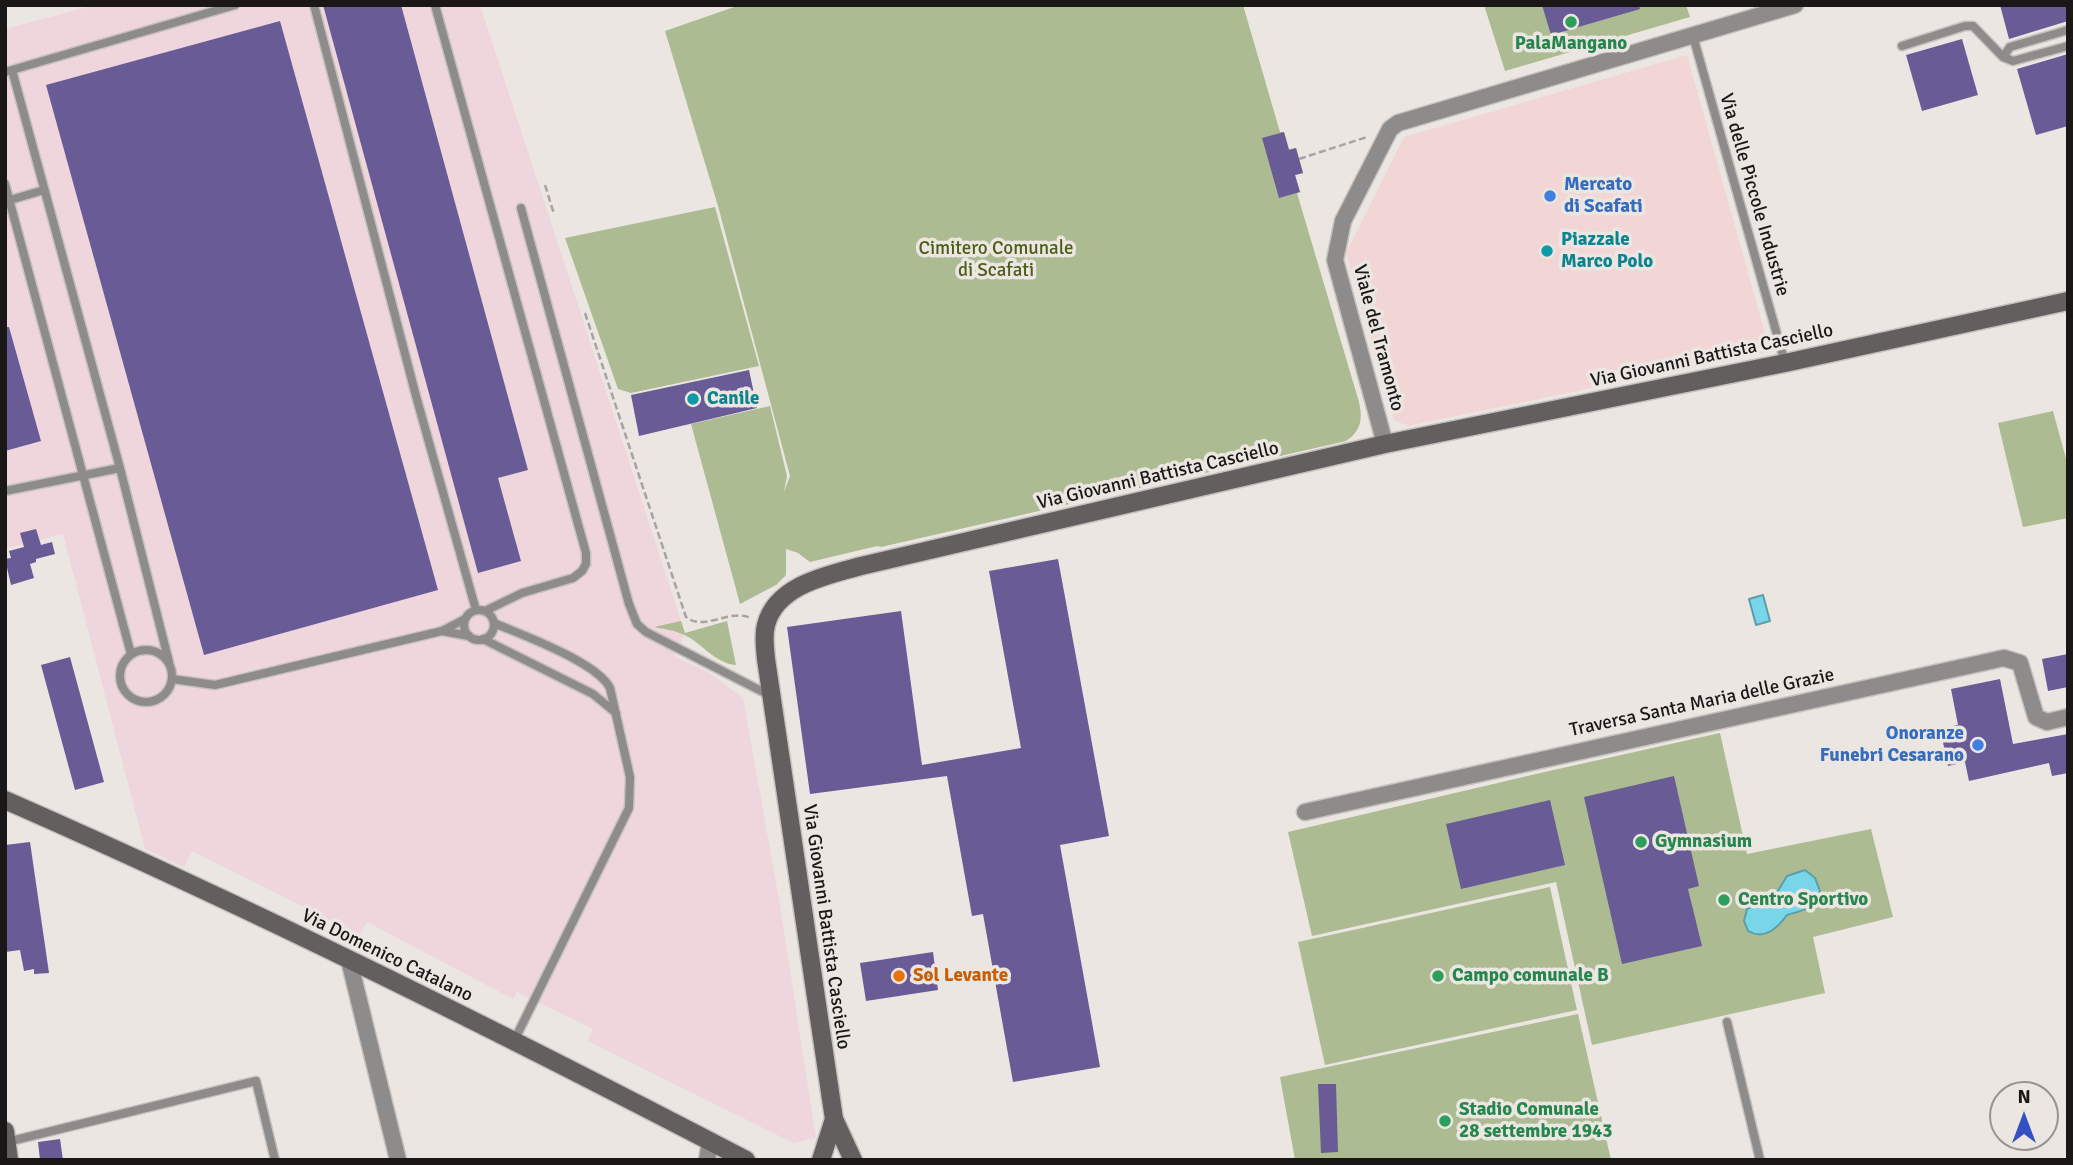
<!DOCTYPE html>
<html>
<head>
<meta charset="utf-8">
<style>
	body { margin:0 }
	#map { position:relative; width:2073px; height:1165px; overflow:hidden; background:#ebe6e2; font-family:Signika,sans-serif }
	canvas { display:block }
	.frame { position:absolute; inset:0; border:7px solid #191816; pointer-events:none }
	.north { position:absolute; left:1989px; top:1081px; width:70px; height:70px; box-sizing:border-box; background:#ebe6e2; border:2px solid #979490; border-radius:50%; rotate:0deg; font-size:19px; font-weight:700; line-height:28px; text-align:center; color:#191816 }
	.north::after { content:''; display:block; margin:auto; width:24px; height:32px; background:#3351c2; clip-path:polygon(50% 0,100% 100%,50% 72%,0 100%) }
</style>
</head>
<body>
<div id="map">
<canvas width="2073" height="1165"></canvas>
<div class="frame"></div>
<div class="north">N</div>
</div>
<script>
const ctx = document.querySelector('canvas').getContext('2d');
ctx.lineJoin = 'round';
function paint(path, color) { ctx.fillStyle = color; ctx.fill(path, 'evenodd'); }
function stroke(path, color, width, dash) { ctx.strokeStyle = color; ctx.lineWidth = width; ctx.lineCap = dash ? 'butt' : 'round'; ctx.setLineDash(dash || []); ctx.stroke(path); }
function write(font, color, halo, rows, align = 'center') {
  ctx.font = font + ' Signika,sans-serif'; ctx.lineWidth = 7; ctx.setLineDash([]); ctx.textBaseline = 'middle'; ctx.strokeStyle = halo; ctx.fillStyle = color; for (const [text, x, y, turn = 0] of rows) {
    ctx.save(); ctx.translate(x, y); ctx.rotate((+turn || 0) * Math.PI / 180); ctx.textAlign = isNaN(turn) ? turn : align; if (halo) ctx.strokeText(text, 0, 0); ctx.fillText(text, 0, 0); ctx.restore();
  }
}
paint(new Path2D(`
	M1687,55L1770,351L1408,426L1394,420L1346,253L1404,137Z`), '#f1d6d5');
paint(new Path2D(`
	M95,5H480L685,633L674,656L708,672L743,698L780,905L816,1138L793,1143L588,1041L593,1029L517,992L513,999L367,922L360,935L192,851L184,867L145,849L63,534L5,549V29Z`), '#efd6dd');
paint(new Path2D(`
	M740,5H1243L1280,132H1284L1289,149L1296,148L1303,173L1295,175L1300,192L1297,193L1359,402C1363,419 1361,431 1346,441L881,547L877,546L810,562L798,553L786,549V575L776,585L740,604L691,424L770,406L787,476L784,492L790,476L718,206L665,31Z
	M1484,5H1686L1690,17L1505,71Z
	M715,207L759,366L631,393L618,389L565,238Z
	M2053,411L2068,466V518L2023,527L1998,423Z
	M681,621L685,633L727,621L736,665C713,663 701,641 682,634C674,630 663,629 654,627Z
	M1720,733L1747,854L1871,829L1893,917L1813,937L1825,993L1592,1045L1556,882L1312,936L1288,832L1549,771Z
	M1550,887L1577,1010L1325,1065L1298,942Z
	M1578,1014L1611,1160H1295L1280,1077Z`), '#acbb91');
const water = new Path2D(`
	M1763,595L1770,621L1756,625L1749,599Z
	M1805,870L1815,878L1820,891C1816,909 1803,910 1787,915C1778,927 1765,941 1748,931L1744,921L1747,909L1776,894L1787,876Z`);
paint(water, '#79d6e9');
stroke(water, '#5c9daa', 2);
paint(new Path2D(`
	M323,5H401L528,470L498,478L521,561L478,573Z
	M1542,5H1639L1640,9L1551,35Z
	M2000,5H2068V21L2009,39Z
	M280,21L438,590L204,655L46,85Z
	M1962,39L1978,95L1922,111L1906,55Z
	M2068,54V126L2036,135L2017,69Z
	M1284,132L1289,150L1296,148L1303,173L1295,175L1300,192L1279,198L1262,138Z
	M5,327H9L41,441L5,451Z
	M749,370L757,408L639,436L631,395Z
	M36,529L41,545L52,542L55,554L36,559V562L30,564L34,578L11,585L5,559L11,558L9,551L24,547L20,533Z
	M1058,559L1109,836L1060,845L1100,1067L1013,1082L983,914L972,916L947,776L810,794L787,627L901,611L922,765L1021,748L989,571Z
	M2068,654V687L2048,691L2042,659Z
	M70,657L104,782L75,790L41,665Z
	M2000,679L2013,744L2068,734V773L2052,776L2049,763L1969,781L1965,762L1948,766L1940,728L1958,725L1951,689Z
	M1674,776L1699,886L1688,889L1702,946L1622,964L1584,797Z
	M1550,800L1565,865L1461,889L1446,824Z
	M30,842L49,973L34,974V969L24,971L20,950L5,952V845Z
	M933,952L938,990L866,1001L860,963Z
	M1318,1084H1336L1338,1152L1321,1153Z
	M60,1139L63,1160H40L38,1142Z`), '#695b95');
const lane = new Path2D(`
	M314,5L416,396L476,610
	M435,5L586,553V564L582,571L573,578L522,593L485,611
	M1693,36L1785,363
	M1902,46L1965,26H1973L2003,57L2013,61L2068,46
	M2003,57L2010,47L2068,30
	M12,70L120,468L169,662
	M5,72L235,5
	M5,184L131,654
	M10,200L44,190
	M521,208L629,604L637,624L646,632L771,696
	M5,491L120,468
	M464 625a15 15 0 1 1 30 0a15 15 0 1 1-30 0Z
	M494,623C522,635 597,662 610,688L630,777L629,808L514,1041
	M442,631L469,636
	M483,639L593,694L616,713
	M120 676a26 26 0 1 1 52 0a26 26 0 1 1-52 0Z
	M172,679L215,685L442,631L465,619
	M1727,1022L1760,1160
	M7,1142L256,1081L275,1160`);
const street = new Path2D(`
	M1385,444L1335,260L1343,221L1390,129L1398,123L1795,5
	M1305,812L2004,658L2020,663L2036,717L2047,722L2068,717
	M349,960L398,1160
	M707,1160L710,1141`);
const secondary = new Path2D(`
	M5,800C256,910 502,1033 746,1160
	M5,1131L9,1160
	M821,1160L834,1119
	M853,1160L834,1119L766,659C765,648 763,636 766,625C776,585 828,575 861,566L1385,444L1785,363L2068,301`);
stroke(lane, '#c5c1bd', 11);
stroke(street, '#c5c1bd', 19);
stroke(secondary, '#c5c1bd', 21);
stroke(new Path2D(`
	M1299,159L1367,137
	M545,185L554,214
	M585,313L686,617C704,632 729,608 751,618`), '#a7a3a0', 2.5, [7, 3.5]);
stroke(lane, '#8e8b8b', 8);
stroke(street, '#8e8b8b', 16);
stroke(secondary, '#635f5f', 18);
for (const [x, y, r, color] of [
	[1571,22,7,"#2e9e5b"],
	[1550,196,7,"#3f7fe0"],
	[1547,251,7,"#0f9aa8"],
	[693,399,7,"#0f9aa8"],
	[1978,745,7,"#3f7fe0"],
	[1641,842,7,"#2e9e5b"],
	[1724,900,7,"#2e9e5b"],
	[899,976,7,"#e8710a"],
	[1438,976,7,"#2e9e5b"],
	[1445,1121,7,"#2e9e5b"]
]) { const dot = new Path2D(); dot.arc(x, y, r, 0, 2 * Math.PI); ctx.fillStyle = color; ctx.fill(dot); stroke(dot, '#ebe6e2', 2.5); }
write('bold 19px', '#27864d', '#ebe6e2', [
	["PalaMangano",1571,44,"center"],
	["Gymnasium",1655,842],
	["Centro Sportivo",1738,900],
	["Campo comunale B",1452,976],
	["Stadio Comunale",1459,1110],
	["28 settembre 1943",1459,1132]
], 'left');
write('bold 19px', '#366cbe', '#ebe6e2', [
	["Mercato",1564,185],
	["di Scafati",1564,207],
	["Onoranze",1964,734,"right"],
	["Funebri Cesarano",1964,756,"right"]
], 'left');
write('19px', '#191816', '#ebe6e2', [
	["Via delle Piccole Industrie",1754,195,74],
	["Viale del Tramonto",1378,338,75],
	["Via Giovanni Battista Casciello",1712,356,-12],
	["Via Giovanni Battista Casciello",1158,476,-13],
	["Traversa Santa Maria delle Grazie",1702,703,-12],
	["Via Giovanni Battista Casciello",826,927,82],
	["Via Domenico Catalano",387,956,26]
]);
write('bold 19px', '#0d838f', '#ebe6e2', [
	["Piazzale",1561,240],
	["Marco Polo",1561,262],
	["Canile",707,399]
], 'left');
write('19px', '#4b5e18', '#ebe6e2', [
	["Cimitero Comunale",996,249],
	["di Scafati",996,271]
]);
write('bold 19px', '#c56008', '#ebe6e2', [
	["Sol Levante",913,976]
], 'left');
</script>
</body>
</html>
